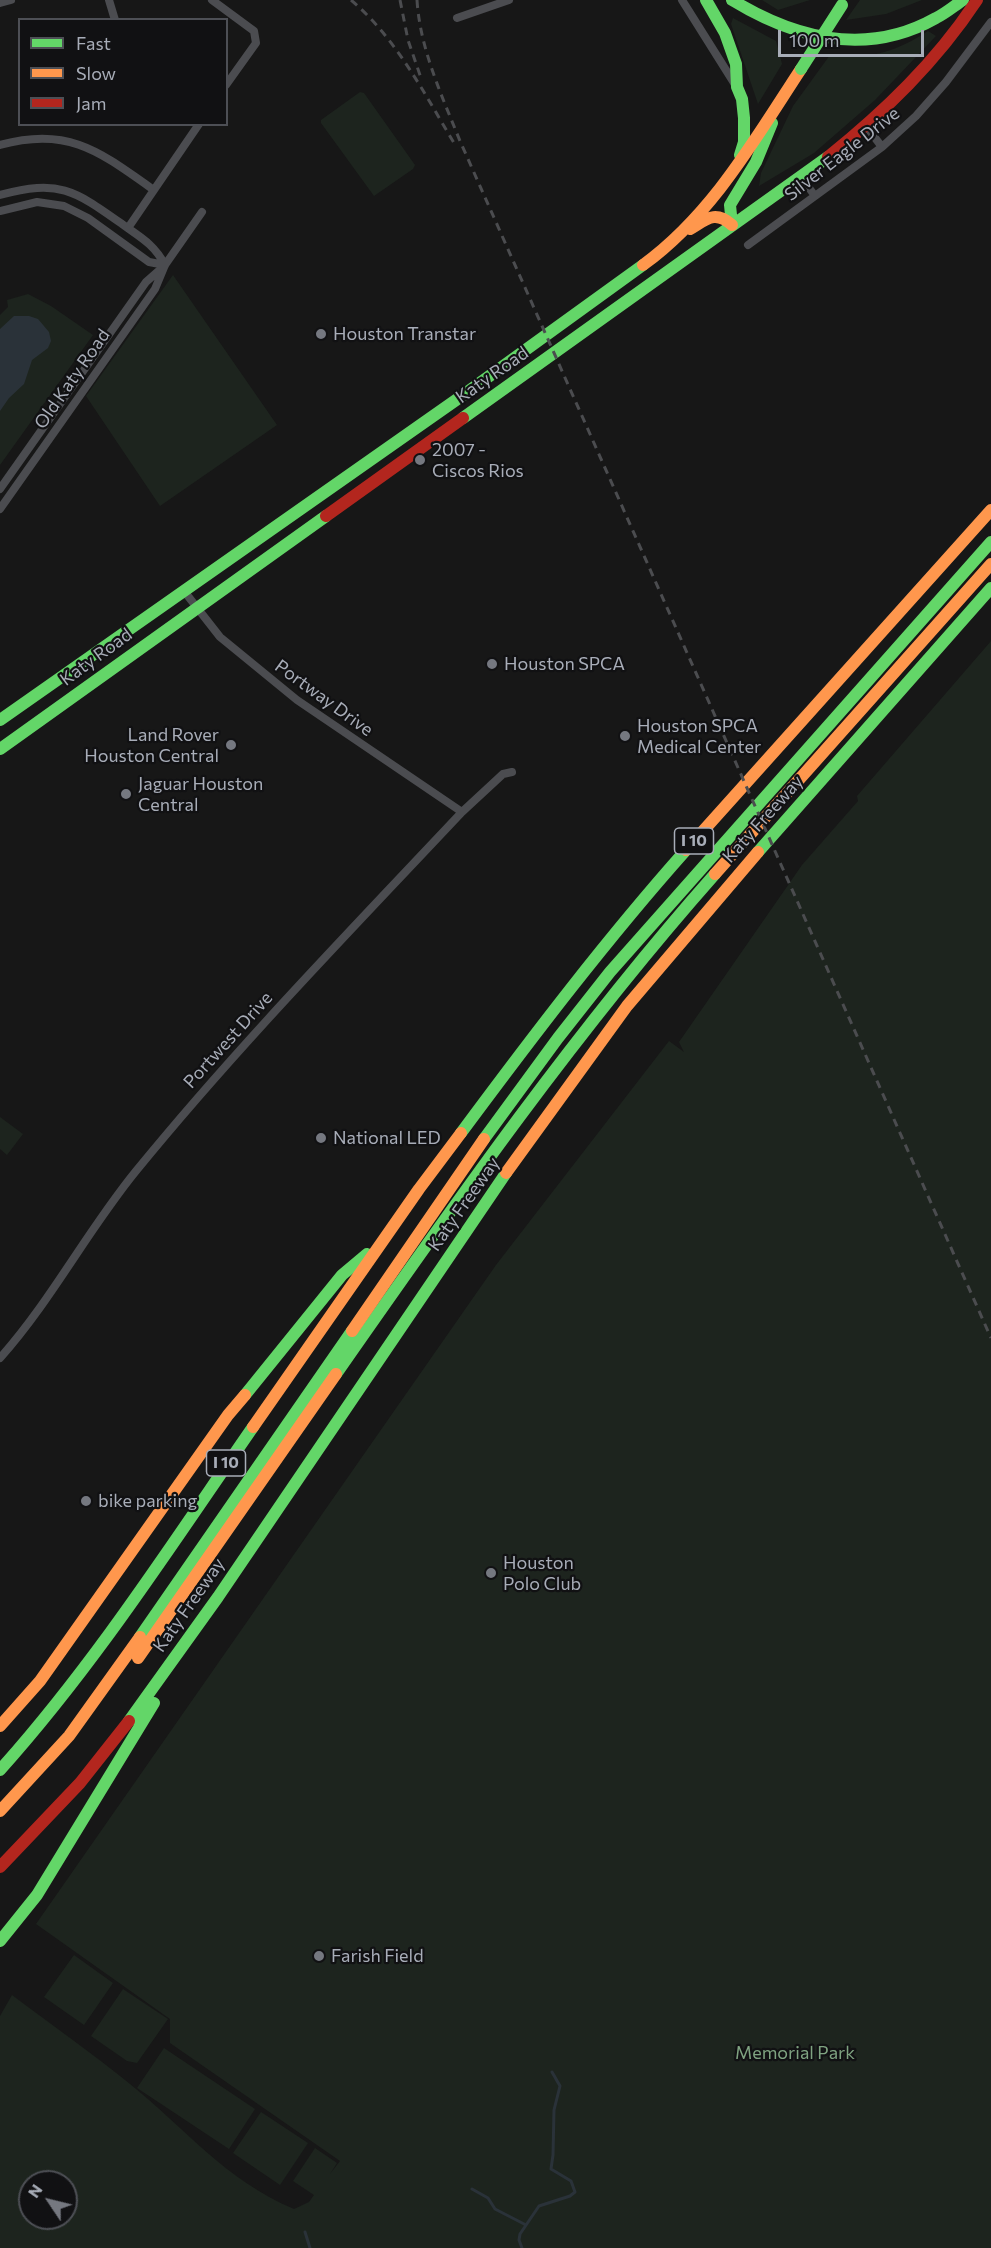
<!DOCTYPE html>
<html>
<head>
<meta charset="utf-8">
<style>
	body { margin:0 }
	#map { position:relative; width:991px; height:2248px; overflow:hidden; background:#171717; font-family:Commissioner,sans-serif }
	canvas { display:block }
	.legend { position:absolute; left:18px; top:18px; width:210px; height:108px; box-sizing:border-box; background:#111113; border:2px solid #4d4f55; margin:0; padding:8px 10px; list-style:none; font-size:18px; color:#a8adb8 }
	.legend li { display:flex; align-items:center; gap:12px; height:30px }
	.legend b { width:30px; border:2px solid #4d4f55 }
	.north { position:absolute; left:18px; top:2170px; width:60px; height:60px; box-sizing:border-box; background:#111113; border:2px solid #4d4f55; border-radius:50%; rotate:305deg; font-size:16px; font-weight:700; line-height:24px; text-align:center; color:#a8adb8 }
	.north::after { content:''; display:block; margin:auto; width:21px; height:27px; background:#757880; clip-path:polygon(50% 0,100% 100%,50% 72%,0 100%) }
	.scale { position:absolute; left:778px; top:30px; width:146px; height:27px; box-sizing:border-box; border:3px solid #a8adb8; border-top:0; padding-left:8px; font-size:18px; line-height:21px; white-space:nowrap; color:#a8adb8; -webkit-text-stroke:4px #111113; paint-order:stroke }
</style>
</head>
<body>
<div id="map">
<canvas width="991" height="2248"></canvas>
<ul class="legend">
<li><b style="height:8px;background:#63d668"></b>Fast</li>
<li><b style="height:8px;background:#ff974d"></b>Slow</li>
<li><b style="height:8px;background:#b3261e"></b>Jam</li>
</ul>
<div class="north">N</div>
<div class="scale">100 m</div>
</div>
<script>
const ctx = document.querySelector('canvas').getContext('2d');
ctx.lineJoin = 'round';
function paint(path, color) { ctx.fillStyle = color; ctx.fill(path, 'evenodd'); }
function stroke(path, color, width, dash) { ctx.strokeStyle = color; ctx.lineWidth = width; ctx.lineCap = dash ? 'butt' : 'round'; ctx.setLineDash(dash || []); ctx.stroke(path); }
function write(font, color, halo, rows, align = 'center') {
  ctx.font = font + ' Commissioner,sans-serif'; ctx.lineWidth = 4.5; ctx.setLineDash([]); ctx.textBaseline = 'middle'; ctx.strokeStyle = halo; ctx.fillStyle = color; for (const [text, x, y, turn = 0] of rows) {
    ctx.save(); ctx.translate(x, y); ctx.rotate((+turn || 0) * Math.PI / 180); ctx.textAlign = isNaN(turn) ? turn : align; if (halo) ctx.strokeText(text, 0, 0); ctx.fillText(text, 0, 0); ctx.restore();
  }
}
paint(new Path2D(`
	M762,0H810L778,10Z
	M860,0H922L886,14L846,20Z
	M733,18L776,41L782,64L758,104L731,24Z
	M928,31L936,36L875,100L814,153L759,186L761,173L793,106L830,55C870,59 894,53 928,31Z
	M360,92L364,93L415,165L413,169L374,196L321,123V120Z
	M173,275L277,425L160,506L86,396Z
	M28,294L51,306L93,335L0,465V315L8,307L7,300Z
	M991,641V2248H0V2016L12,1995C52,2025 92,2053 130,2084C187,2130 224,2179 294,2209L309,2202L314,2195L293,2181L315,2148L337,2163L330,2174L340,2161L170,2043V2019L36,1924L496,1265L669,1041L684,1052L679,1042L802,865L858,801L857,796ZM30,2182H66V2218H30Z
	M0,1117L23,1134L7,1155L0,1149Z
	M74,1955L113,1983L84,2025L44,1997Z
	M123,1989L168,2019L137,2063L127,2061L91,2036Z
	M164,2048L255,2109L229,2149L137,2088Z
	M261,2112L308,2143L280,2185L233,2153Z`), '#1d241e');
paint(new Path2D(`
	M14,316H29L38,319L49,332L51,341L48,348L32,360L24,384L9,398L0,411V329Z`), '#2a3239');
stroke(new Path2D(`
	M472,2189L488,2198L495,2209L526,2225
	M305,2232L310,2248
	M522,2248L519,2240L520,2234L539,2206L570,2196L575,2192L571,2181L551,2169L553,2155L554,2110L560,2086L552,2072`), '#2a3239', 3);
stroke(new Path2D(`
	M109,0L115,20
	M212,0L254,31L256,43L226,85
	M682,0L736,86
	M0,3L11,0
	M457,18L509,0
	M866,126L882,147
	M0,145C69,126 100,152 154,190
	M801,177L815,196
	M0,195C59,179 74,190 122,224C140,237 154,244 165,265
	M0,211L37,202L64,206L88,218L149,262L165,265
	M128,228L199,124
	M748,245L882,147L916,116L946,82L991,22
	M0,489L146,282L163,267
	M0,509L155,289L165,265L202,212
	M184,591L220,637L297,700L462,812
	M0,1358C51,1301 87,1231 136,1171C238,1046 351,930 462,812L503,774L512,772`), '#4b4c50', 8);
stroke(new Path2D(`
	M706,0L725,33L736,64L737,87L742,99L744,118V142L740,155
	M732,0C796,39 867,57 936,18C946,13 954,6 963,0
	M732,225L730,205L756,162L772,123
	M463,418L828,157
	M0,720L466,393L643,265
	M0,749L326,516
	M758,852L991,588
	M461,1133C533,1036 606,940 686,850
	M484,1139L558,1038L610,972L991,542
	M336,1374C456,1202 576,1031 715,874
	M245,1395L342,1275L367,1254
	M140,1637L352,1331
	M129,1721L218,1597L506,1173
	M0,1770C95,1664 172,1544 253,1427
	M0,1941L37,1895L154,1703`), '#63d668', 12);
stroke(new Path2D(`
	M690,229C707,219 715,210 732,225
	M643,265C712,215 755,139 801,69
	M686,850L991,510
	M715,874L991,564
	M506,1173L627,1006L758,852
	M352,1331L484,1139
	M253,1427L419,1189L461,1133
	M138,1658L336,1374
	M0,1726L40,1681L228,1415L245,1395
	M0,1811L69,1736L140,1637`), '#ff974d', 12);
stroke(new Path2D(`
	M828,157C885,111 936,62 977,0
	M326,516L463,418
	M0,1867L80,1783L129,1721`), '#b3261e', 12);
stroke(new Path2D(`
	M351,0C396,38 424,93 454,143
	M400,0L408,40L421,78
	M417,0C420,49 442,96 460,141L991,1338`), '#4b4c4f', 3, [8, 6]);
stroke(new Path2D(`
	M801,69L842,5`), '#63d668', 12);
for (const [x, y, r, color] of [
	[321,334,6,"#757880"],
	[420,460,6,"#757880"],
	[492,664,6,"#757880"],
	[625,736,6,"#757880"],
	[231,745,6,"#757880"],
	[126,794,6,"#757880"],
	[321,1138,6,"#757880"],
	[86,1501,6,"#757880"],
	[491,1573,6,"#757880"],
	[319,1956,6,"#757880"]
]) { const dot = new Path2D(); dot.arc(x, y, r, 0, 2 * Math.PI); ctx.fillStyle = color; ctx.fill(dot); stroke(dot, '#111113', 2); }
for (const [x, y, w] of [
	[694,841,39],
	[226,1463,39]
]) { const box = new Path2D(); box.roundRect(x - w / 2, y - 13, w, 26, 4.5); ctx.fillStyle = '#111113'; ctx.fill(box); stroke(box, '#a8adb8', 1.5); }
write('bold 16px', '#a8adb8', null, [
	["I 10",694,841],
	["I 10",226,1463]
]);
write('18px', '#a8adb8', '#111113', [
	["Silver Eagle Drive",842,154,-38],
	["Katy Road",492,375,-35],
	["Old Katy Road",72,379,-55],
	["Katy Road",96,657,-36],
	["Portway Drive",324,698,36],
	["Katy Freeway",763,819,-48],
	["Portwest Drive",228,1040,-48],
	["Katy Freeway",464,1204,-55],
	["Katy Freeway",189,1605,-55]
]);
write('18px', '#a8adb8', '#111113', [
	["Houston Transtar",333,334],
	["2007 -",432,450],
	["Ciscos Rios",432,471],
	["Houston SPCA",504,664],
	["Houston SPCA",637,726],
	["Medical Center",637,747],
	["Land Rover",219,735,"right"],
	["Houston Central",219,756,"right"],
	["Jaguar Houston",138,784],
	["Central",138,805],
	["National LED",333,1138],
	["bike parking",98,1501],
	["Houston",503,1563],
	["Polo Club",503,1584],
	["Farish Field",331,1956]
], 'left');
write('18px', '#7fa381', '#111113', [
	["Memorial Park",795,2053]
]);
</script>
</body>
</html>
